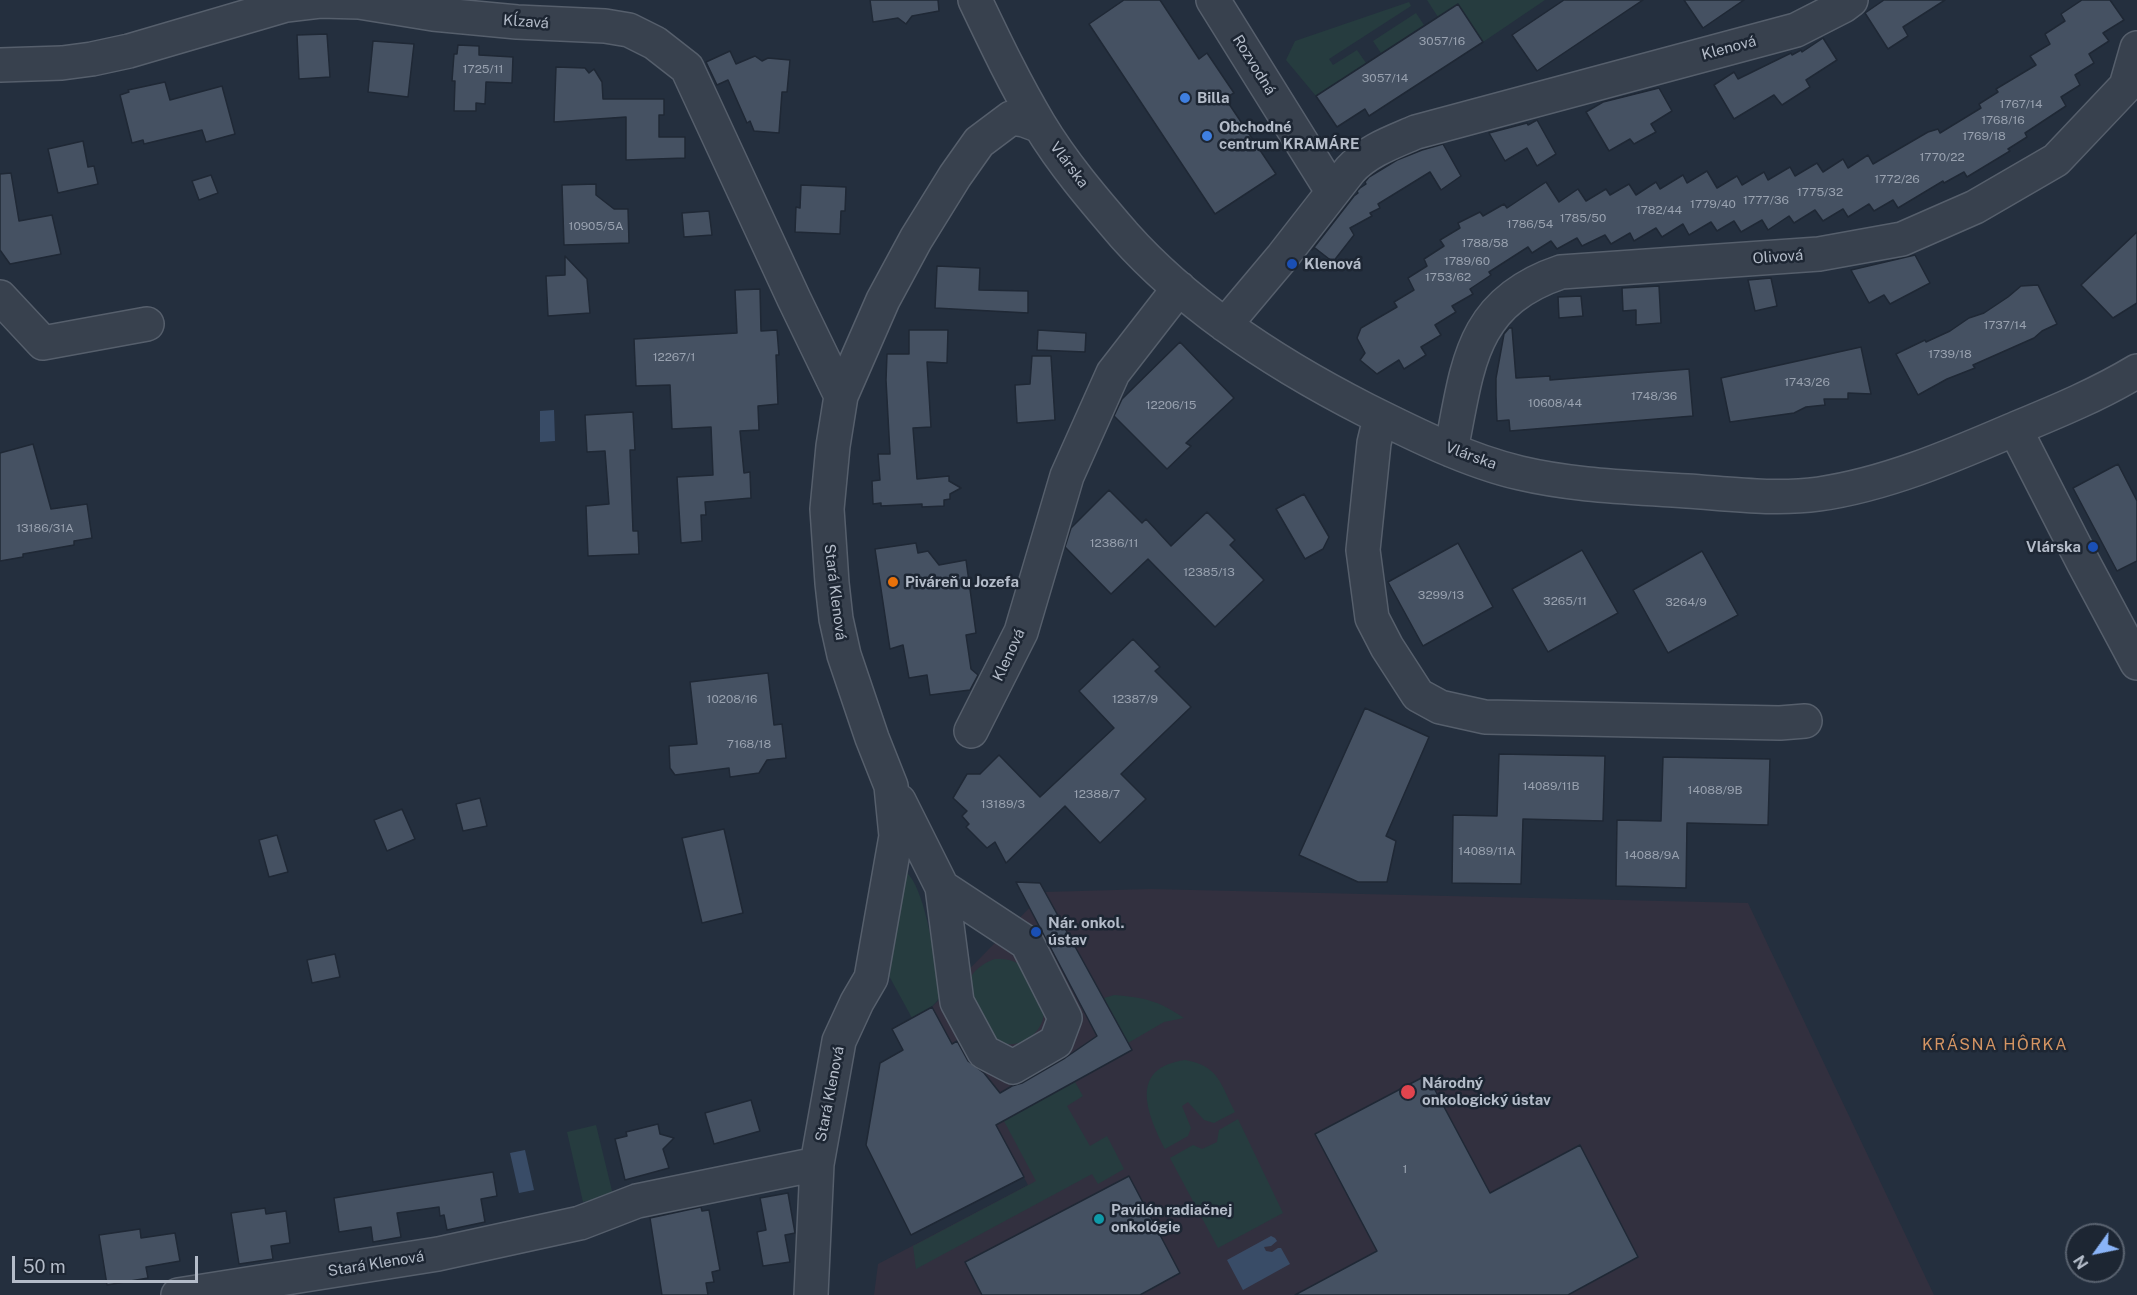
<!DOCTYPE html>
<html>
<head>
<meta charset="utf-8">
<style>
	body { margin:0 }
	#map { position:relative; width:2137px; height:1295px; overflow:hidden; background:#242f3e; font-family:"Public Sans",sans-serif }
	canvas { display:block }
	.north { position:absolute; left:2065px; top:1223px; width:60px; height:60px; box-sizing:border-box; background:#1d2633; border:2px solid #59626f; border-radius:50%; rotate:237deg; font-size:16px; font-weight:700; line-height:24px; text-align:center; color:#b4bcc9 }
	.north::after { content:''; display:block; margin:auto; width:21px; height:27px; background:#8ab4f8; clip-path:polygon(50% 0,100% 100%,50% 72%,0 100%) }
	.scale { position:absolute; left:12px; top:1256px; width:186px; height:27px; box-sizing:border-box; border:3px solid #b4bcc9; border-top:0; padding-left:8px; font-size:18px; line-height:21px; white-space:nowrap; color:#b4bcc9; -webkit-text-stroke:4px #1d2633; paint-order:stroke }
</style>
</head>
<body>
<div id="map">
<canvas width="2137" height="1295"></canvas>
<div class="north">N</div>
<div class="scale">50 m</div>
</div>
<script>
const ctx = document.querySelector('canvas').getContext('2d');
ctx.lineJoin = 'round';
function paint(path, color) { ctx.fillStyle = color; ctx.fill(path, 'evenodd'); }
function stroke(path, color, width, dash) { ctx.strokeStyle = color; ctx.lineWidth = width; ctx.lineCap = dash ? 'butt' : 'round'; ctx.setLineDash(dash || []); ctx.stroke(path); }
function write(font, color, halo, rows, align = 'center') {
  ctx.font = font + ' "Public Sans",sans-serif'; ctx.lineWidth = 5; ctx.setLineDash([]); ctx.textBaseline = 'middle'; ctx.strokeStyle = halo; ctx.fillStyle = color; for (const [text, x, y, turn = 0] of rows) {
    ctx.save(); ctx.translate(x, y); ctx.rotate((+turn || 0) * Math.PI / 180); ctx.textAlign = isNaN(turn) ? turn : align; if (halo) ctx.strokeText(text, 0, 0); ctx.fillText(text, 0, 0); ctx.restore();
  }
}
paint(new Path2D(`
	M1150,889L1748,903L1934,1295H874L878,1264L1028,1185L932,1007L1045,892Z`), '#32303f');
paint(new Path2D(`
	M1427,0H1545L1483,42L1458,4L1438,17Z
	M1409,2L1411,6L1329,59L1333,65L1357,50L1366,63L1316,96L1286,60L1295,41Z
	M1416,13L1424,25L1381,53L1373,41Z
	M906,872C924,887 934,952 937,975C938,980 941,989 940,994C937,1007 922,1012 912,1018L888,974Z
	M995,959C1003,959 1010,959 1017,963C1025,968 1028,977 1032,985C1036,991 1041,999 1043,1005C1047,1018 1038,1034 1026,1040C999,1054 985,1031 977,1009C975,1003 970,994 969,987C968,973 983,963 995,959Z
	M1114,995C1146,998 1157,1000 1184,1018L1164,1022L1128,1043L1104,998Z
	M1185,1060C1219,1066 1220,1083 1235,1112L1214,1123L1204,1120L1188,1102L1182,1106L1191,1128L1188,1136L1165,1149C1146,1112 1129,1068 1185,1060Z
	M1075,1082L1083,1096L1067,1106L1090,1146L1107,1136L1124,1169L1098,1184L1092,1174L916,1269L913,1246L1036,1181L1004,1121Z
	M1238,1119L1283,1213L1218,1248L1170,1158L1193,1145L1202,1149L1217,1142L1219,1130Z
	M596,1125L613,1195L583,1202L567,1132Z`), '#263c3f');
paint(new Path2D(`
	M554,410L555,441L540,442V411Z
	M525,1150L534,1190L519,1193L510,1153Z
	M1271,1236L1275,1238L1277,1241L1271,1246L1264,1247L1266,1251L1272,1252L1278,1248H1281L1290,1264L1243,1290L1227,1260Z`), '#394c67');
const building = new Path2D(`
	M870,0H938L939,11L912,16L906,24L898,18L873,22Z
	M1124,0H1160L1199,59L1207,53L1234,93L1225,98L1276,174L1215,214L1089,24Z
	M1564,0H1643L1537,71L1512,35Z
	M1684,0H1744L1703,28Z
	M1884,0H1945L1903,27L1908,36L1888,49L1865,13Z
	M2082,0H2110L2124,20L2103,33L2109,41L2089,54L2094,63L2075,75L2080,85L2061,97L2066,106L2025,133L2027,137L2008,149L2010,151L1967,177L1964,172L1944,183L1943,181L1898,208L1893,200L1874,211L1869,204L1848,217L1843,209L1823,221L1815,210L1794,223L1789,216L1768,230L1762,220L1741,232L1734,221L1717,231L1711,222L1689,235L1683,224L1662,237L1656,228L1634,241L1630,233L1611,244L1605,235L1582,246L1577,238L1557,249L1551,241L1532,253L1528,247L1489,272L1491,275L1470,289L1473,294L1452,306L1456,312L1435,325L1441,335L1421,347L1426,355L1404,369L1399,360L1377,374L1360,360L1365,353L1357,338L1361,328L1397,307L1394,302L1414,290L1408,278L1427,266L1424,259L1444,246L1440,240L1460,228L1458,223L1480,212L1483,216L1504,204L1507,208L1546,182L1559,202L1578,189L1586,201L1606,189L1610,195L1629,184L1636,195L1656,182L1660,189L1683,175L1687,183L1707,171L1717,188L1737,176L1742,185L1764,172L1768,180L1790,167L1795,176L1817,163L1823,172L1843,159L1848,168L1868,155L1873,164L1928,132L1938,129L1940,133L1981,108L1979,104L1998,92L1996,89L2036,65L2030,56L2050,44L2045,34L2065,21L2061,14Z
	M1458,4L1483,42L1369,116L1365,109L1337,127L1316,96Z
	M327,34L330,77L299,79L297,35Z
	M1823,38L1837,60L1806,80L1810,87L1782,105L1774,95L1734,119L1714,85L1734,72L1738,79L1791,53L1792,55L1801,50L1802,52Z
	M373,41L414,44L408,97L368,92Z
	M458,45L479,46V55L513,57L512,83L486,82L485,104L476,103V111H454L455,81H452L454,54H457Z
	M730,51L736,64L755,56L762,61L768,58L790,60L787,92H782L779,133L754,131L750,121L747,123L728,80L717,85L706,62Z
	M556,67L585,68L589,73L594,69L602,82L603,99H664V115H659V137H685V158L626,160V117L554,122Z
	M165,82L170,100L222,86L235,134L206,142L202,130L144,144L143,140L132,143L120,95L129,92L128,90Z
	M1659,88L1672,111L1651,124L1656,132L1634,144L1630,139L1609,151L1586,112L1603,102Z
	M1537,120L1556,154L1537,166L1527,148L1505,161L1489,133L1527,123L1528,125Z
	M83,141L88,167L94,166L98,184L58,193L48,149Z
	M1443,144L1461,176L1441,190L1430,172L1378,204L1380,208L1370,213L1372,216L1350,228L1354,235L1333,262L1315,248L1312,250L1354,196L1358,193L1357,191L1360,188L1366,184L1365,182L1369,177L1397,160L1422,150Z
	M11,173L19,221L52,215L61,254L10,264L0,250V174Z
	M211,175L218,193L199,200L192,181Z
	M596,184V195L614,209H628L629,243L564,245L562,185Z
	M801,185L846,187L845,211H841L840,234L795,232L796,207L800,208Z
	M709,211L712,235L684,237L682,213Z
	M2137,232V303L2113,318L2081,285Z
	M1915,255L1930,283L1890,304L1884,295L1869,303L1851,270Z
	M565,256L587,279L590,313L548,316L546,276L565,275Z
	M937,266L980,268L979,290L1028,291V313L935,308Z
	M1771,278L1777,306L1755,311L1748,280Z
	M2038,285L2057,324L2042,331L2034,338L1973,365L1975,368L1947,379L1918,395L1896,354L1925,340L1926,342L1950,331L1969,318L1984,313L2008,297L2021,286Z
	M1659,286L1661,323L1636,325V310L1623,311L1622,288Z
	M760,289L761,331L777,330L779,355H776L778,404L758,406L759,430L740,431L744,473L750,472L751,498L705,502L706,515H701L702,541L681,543L677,477L713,475L711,427L672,429L670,385L636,386L634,339L737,333L735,290Z
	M1581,296L1583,316L1559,318L1558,297Z
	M1509,328H1512L1516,378L1550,376V380L1689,369L1693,416L1510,431L1509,420L1497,421L1496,396V378L1504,334Z
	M909,330H948L947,363L927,362L931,427L913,428L917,479L949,476V481L961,488L950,494V499L944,500V506L922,507V504L881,506V503L873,504L872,481L880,480L878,454H890L886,380L887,354H909Z
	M1038,330L1086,333L1085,352L1037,350Z
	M1180,342L1234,398L1186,443L1191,446L1167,469L1114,416L1122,399Z
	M1861,347L1871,394L1848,393V399H1824L1825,405L1806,407L1794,413L1730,422L1721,378Z
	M1032,356H1051L1055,420L1017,423L1015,385L1030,384Z
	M633,412L635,450H630L633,531H638L639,554L588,556L586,506L609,504L605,451L587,452L585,415Z
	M33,444L51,509L87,504L92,538L74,541V545L23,554V557L0,561V453Z
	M2118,464L2137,501V561L2117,571L2073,488Z
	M1109,490L1142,523L1146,519L1171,546L1207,512L1235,540L1230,545L1264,580L1215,627L1148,559L1111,594L1065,547L1071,528Z
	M1304,494L1329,537L1323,549L1305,559L1276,509Z
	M916,543L918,553L928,551L939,565L966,560L976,633L966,635L971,669L978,675L970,690L930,695L927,675L909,678L903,645L890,649L875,549Z
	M1458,543L1493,607L1423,646L1388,582Z
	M1582,550L1618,613L1548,652L1512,589Z
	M1702,551L1738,615L1668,653L1633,590Z
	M1133,639L1160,667L1155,671L1191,707L1121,774L1146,799L1100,843L1065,806L1006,863L995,842L987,848L966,827L969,824L962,816L967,811L953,798L967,774H980L999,755L1040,797L1114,728L1079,691Z
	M768,673L774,725L782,724L786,758L767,760L759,773L730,777L729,768L675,775L670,768L669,746L697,744L690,682Z
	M1365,708L1429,737L1386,836L1396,841L1387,882H1358L1299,855Z
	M1499,754L1605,756L1603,821L1523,819L1521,884L1452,883L1453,815L1497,816Z
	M1663,757L1770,759L1768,825L1687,823L1686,888L1616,886L1617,820L1661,821Z
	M480,798L487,826L463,831L456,804Z
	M402,809L415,839L387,851L374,820Z
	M724,829L743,913L702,923L682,838Z
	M277,835L288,872L269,877L259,840Z
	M1016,882L1040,883L1132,1050L996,1125L1024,1177L911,1235L866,1145L880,1063L903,1050L892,1029L932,1007L952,1044L957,1041L968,1061L984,1073L1000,1093L1012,1086L1022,1083L1065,1058L1097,1036Z
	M335,954L340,977L312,983L307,960Z
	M1427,1075L1490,1193L1580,1145L1638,1257L1568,1295H1295L1377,1251L1315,1134Z
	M751,1100L760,1131L714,1144L705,1113Z
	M658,1124L660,1134L674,1138L663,1149L669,1168L625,1180L615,1139L627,1136L626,1132Z
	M493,1172L497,1196L481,1199L485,1222L447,1230L444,1215L440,1216L439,1207L397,1213L401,1237L373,1242L371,1227L339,1232L334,1198Z
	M1129,1176L1180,1273L1140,1295H982L965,1262Z
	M788,1193L795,1233L785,1235L790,1262L763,1266L757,1232L766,1230L760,1198Z
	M701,1207L702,1211L709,1210L720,1270L712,1272L714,1282L706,1283L708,1295H662L650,1218Z
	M265,1208L266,1214L286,1211L290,1243L271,1246L273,1259L239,1264L231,1213Z
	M140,1229L141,1238L175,1233L180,1261L146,1267L148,1278L107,1285L99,1235Z`);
paint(building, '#455162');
stroke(building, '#1f2835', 1.5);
const minor = new Path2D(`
	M975,0C995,42 1015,84 1039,124C1063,164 1094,200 1124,235C1190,309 1278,365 1366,410C1414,434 1468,461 1520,473C1575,486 1631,487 1687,491C1731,494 1775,500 1819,494C1888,484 1954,455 2017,428C2058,411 2099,394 2137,371
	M1213,0L1332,191
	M0,65L62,63L92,59L129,51L286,5L320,1L359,2L433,14L517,22L605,26L629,30L655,43L687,68L794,299L841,396
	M0,297L43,343L147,324
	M1225,325L1283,256L1350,170C1367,151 1393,142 1416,132L1796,30L1843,6L1851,0
	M1380,418L1374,443L1363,550L1372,618L1387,647L1418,695L1440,707L1485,717L1780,723L1805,721
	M2015,429L2083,562L2137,663
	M1451,450C1468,367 1469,303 1561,272L1819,254L1902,239L1975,207L2056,160L2126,86L2137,48
	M971,731L1021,632L1067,476L1113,373L1179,288
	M899,801L942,887L957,1002L984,1052L1013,1067L1056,1042L1065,1018L1027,943L942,887
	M178,1295L438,1254L580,1223L637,1201L817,1164
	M811,1295L817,1164L839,1041L857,1002L871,978L896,836L891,786L872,738L844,655L836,619L832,583L827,509L833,446L841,396L883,300L916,239L955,176L979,142L1011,118L1024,120L1040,126`);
stroke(minor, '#565f6c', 36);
stroke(minor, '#38414e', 33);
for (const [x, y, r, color] of [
	[1185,98,6,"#3f7fe0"],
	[1207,136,6,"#3f7fe0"],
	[1292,264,6,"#1a4fb4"],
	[2093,547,6,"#1a4fb4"],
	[893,582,6,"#e8710a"],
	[1036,932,6,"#1a4fb4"],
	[1408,1092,8,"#e0444e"],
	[1099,1219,6,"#0f9aa8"]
]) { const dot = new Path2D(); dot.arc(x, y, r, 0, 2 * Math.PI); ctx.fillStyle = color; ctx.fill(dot); stroke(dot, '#1d2633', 2); }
write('12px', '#98a1af', null, [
	["3057/16",1442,41],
	["1725/11",483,69],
	["3057/14",1385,78],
	["1767/14",2021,104],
	["1768/16",2003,120],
	["1769/18",1984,136],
	["1770/22",1942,157],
	["1772/26",1897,179],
	["1775/32",1820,192],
	["1777/36",1766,200],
	["1779/40",1713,204],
	["1782/44",1659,210],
	["1785/50",1583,218],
	["1786/54",1530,224],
	["10905/5A",596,226],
	["1788/58",1485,243],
	["1789/60",1467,261],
	["1753/62",1448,277],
	["1737/14",2005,325],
	["1739/18",1950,354],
	["12267/1",674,357],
	["1743/26",1807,382],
	["1748/36",1654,396],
	["10608/44",1555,403],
	["12206/15",1171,405],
	["13186/31A",45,528],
	["12386/11",1114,543],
	["12385/13",1209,572],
	["3299/13",1441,595],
	["3265/11",1565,601],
	["3264/9",1686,602],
	["10208/16",732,699],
	["12387/9",1135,699],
	["7168/18",749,744],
	["14089/11B",1551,786],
	["14088/9B",1715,790],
	["12388/7",1097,794],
	["13189/3",1003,804],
	["14089/11A",1487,851],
	["14088/9A",1652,855],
	["1",1405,1169]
]);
write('15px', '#b4bcc9', '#1d2633', [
	["Kĺzavá",526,22,4],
	["Klenová",1729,48,-15],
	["Rozvodná",1254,65,58],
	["Vlárska",1069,165,53],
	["Olivová",1778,257,-4],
	["Vlárska",1471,456,20],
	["Stará Klenová",835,592,83],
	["Klenová",1009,655,-65],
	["Stará Klenová",830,1094,-79],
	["Stará Klenová",376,1264,-9]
]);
write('bold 15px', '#b4bcc9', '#1d2633', [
	["Billa",1197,98],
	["Obchodné",1219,127],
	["centrum KRAMÁRE",1219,144],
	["Klenová",1304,264],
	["Vlárska",2081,547,"right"],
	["Piváreň u Jozefa",905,582],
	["Nár. onkol.",1048,923],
	["ústav",1048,940],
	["Národný",1422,1083],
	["onkologický ústav",1422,1100],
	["Pavilón radiačnej",1111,1210],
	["onkológie",1111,1227]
], 'left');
ctx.letterSpacing = '1.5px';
write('16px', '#d59563', '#1d2633', [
	["KRÁSNA HÔRKA",1995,1045]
]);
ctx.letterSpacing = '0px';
</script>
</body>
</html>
